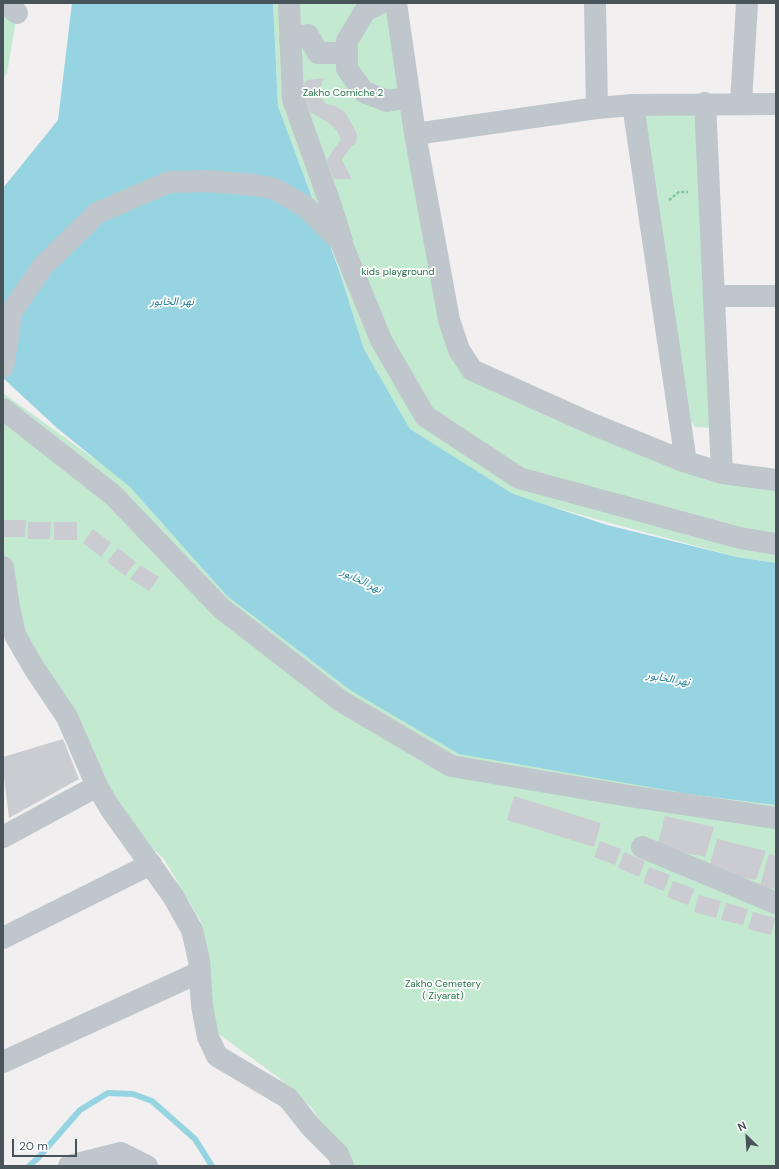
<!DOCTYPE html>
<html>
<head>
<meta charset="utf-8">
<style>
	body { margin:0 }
	#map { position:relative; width:779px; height:1169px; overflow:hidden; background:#f1efef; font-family:"DM Sans",sans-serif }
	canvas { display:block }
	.frame { position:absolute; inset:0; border:4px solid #49535a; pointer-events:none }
	.north { position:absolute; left:727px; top:1117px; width:40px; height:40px; -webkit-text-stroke:3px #fff; paint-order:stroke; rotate:335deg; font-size:11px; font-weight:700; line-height:16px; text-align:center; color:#49535a }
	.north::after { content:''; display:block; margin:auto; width:14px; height:18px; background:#49535a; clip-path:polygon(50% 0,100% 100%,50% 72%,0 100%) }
	.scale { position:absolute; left:12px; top:1139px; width:65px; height:18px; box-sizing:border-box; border:2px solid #49535a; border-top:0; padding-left:5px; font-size:12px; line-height:14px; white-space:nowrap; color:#49535a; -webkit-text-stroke:3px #fff; paint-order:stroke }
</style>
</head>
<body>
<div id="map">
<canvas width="779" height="1169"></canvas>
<div class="frame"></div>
<div class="north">N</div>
<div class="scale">20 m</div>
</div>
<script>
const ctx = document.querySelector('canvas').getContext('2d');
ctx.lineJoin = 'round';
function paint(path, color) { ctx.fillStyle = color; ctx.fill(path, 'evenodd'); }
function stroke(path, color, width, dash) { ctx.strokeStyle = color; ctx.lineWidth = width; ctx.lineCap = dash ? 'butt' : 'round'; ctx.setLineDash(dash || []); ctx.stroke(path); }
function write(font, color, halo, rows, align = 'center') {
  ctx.font = font + ' "DM Sans","Noto Sans Arabic",sans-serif'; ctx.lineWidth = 3.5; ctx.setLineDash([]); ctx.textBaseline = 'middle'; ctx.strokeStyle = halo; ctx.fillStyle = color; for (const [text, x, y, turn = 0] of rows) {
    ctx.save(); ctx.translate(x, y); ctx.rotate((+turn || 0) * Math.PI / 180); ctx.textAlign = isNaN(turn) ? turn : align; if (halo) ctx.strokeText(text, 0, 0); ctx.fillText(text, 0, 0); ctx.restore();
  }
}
paint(new Path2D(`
	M3,3H19L7,73L3,79Z
	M273,3H396L424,186L472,370L686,462L776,480V563L737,557L599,520L515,496L410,429L364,349L338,266L278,106Z
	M699,110L712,428L695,427L687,416L644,118L650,113Z
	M3,393L124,480L227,596L350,690L695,795L776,805V1166H346L312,1108L279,1078L216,1032L201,922L164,859L133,831L12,620L3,555Z`), '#c3ead1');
paint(new Path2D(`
	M72,3H273L278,106L339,270L364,349L410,429L513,494L607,525L737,557L776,563V805L695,795L459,754L350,690L227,596L130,487L57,428L3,378V188L58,120Z`), '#96d4e1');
stroke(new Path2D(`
	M29,1166L38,1158L80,1110L108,1093L133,1094L152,1101L195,1139L212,1166`), '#96d4e1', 6);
paint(new Path2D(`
	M324,78L318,92L326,104L335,106L345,112L357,134L356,143L350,148L342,160L352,179H334L327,161L333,150L341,140L337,131L329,123L310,112L299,92L307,80Z
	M3,520H26L25,537H3Z
	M28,522H51L50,539H28Z
	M54,522H77V540H54Z
	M93,529L111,543L101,557L83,543Z
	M118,548L136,562L125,576L107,562Z
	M140,565L159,577L149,591L130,579Z
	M63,739L79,779L9,818L3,769V757Z
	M514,796L601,823L594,847L507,820Z
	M665,816L714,827L705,857L657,847Z
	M717,839L766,851L756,880L708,871Z
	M600,841L621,849L615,865L594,857Z
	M624,852L645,861L639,877L618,868Z
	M769,854L776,856V889L760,886Z
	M649,867L670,875L664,891L643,883Z
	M673,881L695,889L688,905L667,897Z
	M699,895L721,901L716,918L694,912Z
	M726,903L748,909L743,925L721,920Z
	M753,912L775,918L771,935L748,929Z`), '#caccd1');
stroke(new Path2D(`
	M669,200L679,192H688`), '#7fc39f', 2.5, [3, 2]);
stroke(new Path2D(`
	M5,3L17,13
	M289,3L293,99L331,206L342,241
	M380,3L365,11L347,41V69L364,92L387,101L410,97
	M396,3L415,134L449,320L459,350L472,370L592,424L686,462L722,473L776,480
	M595,3L597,108
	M290,40L308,35L318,53H347
	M705,103L722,473
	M741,103L747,3
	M633,105L686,462
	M415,134L597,108L633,105L776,104
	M714,296H776
	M3,367L12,311L43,266L97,213L169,182L208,181L254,185L275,189L306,207L341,242L381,340L425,416L519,478L740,538L776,544
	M3,409L113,495L221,608L341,701L451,766L629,796L776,818
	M3,567L9,607L15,635L34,668L67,717L97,786L110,808L173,896L192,930L199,960L202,1006L208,1037L217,1056L288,1098L311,1127L338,1154L343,1166
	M3,837L97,786
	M642,847L776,903
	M3,938L151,864
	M3,1062L200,972
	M69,1166L121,1153L147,1166`), '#bfc7cc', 22);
write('10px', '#237348', '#fff', [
	["Zakho Corniche 2",343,93],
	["kids playground",398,272],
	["Zakho Cemetery",443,984],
	["( Ziyarat)",443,996]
]);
write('italic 11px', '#1d7d92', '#fff', [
	["نهر الخابور",172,302],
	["نهر الخابور",361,581,26],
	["نهر الخابور",668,679,10]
]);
</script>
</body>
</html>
